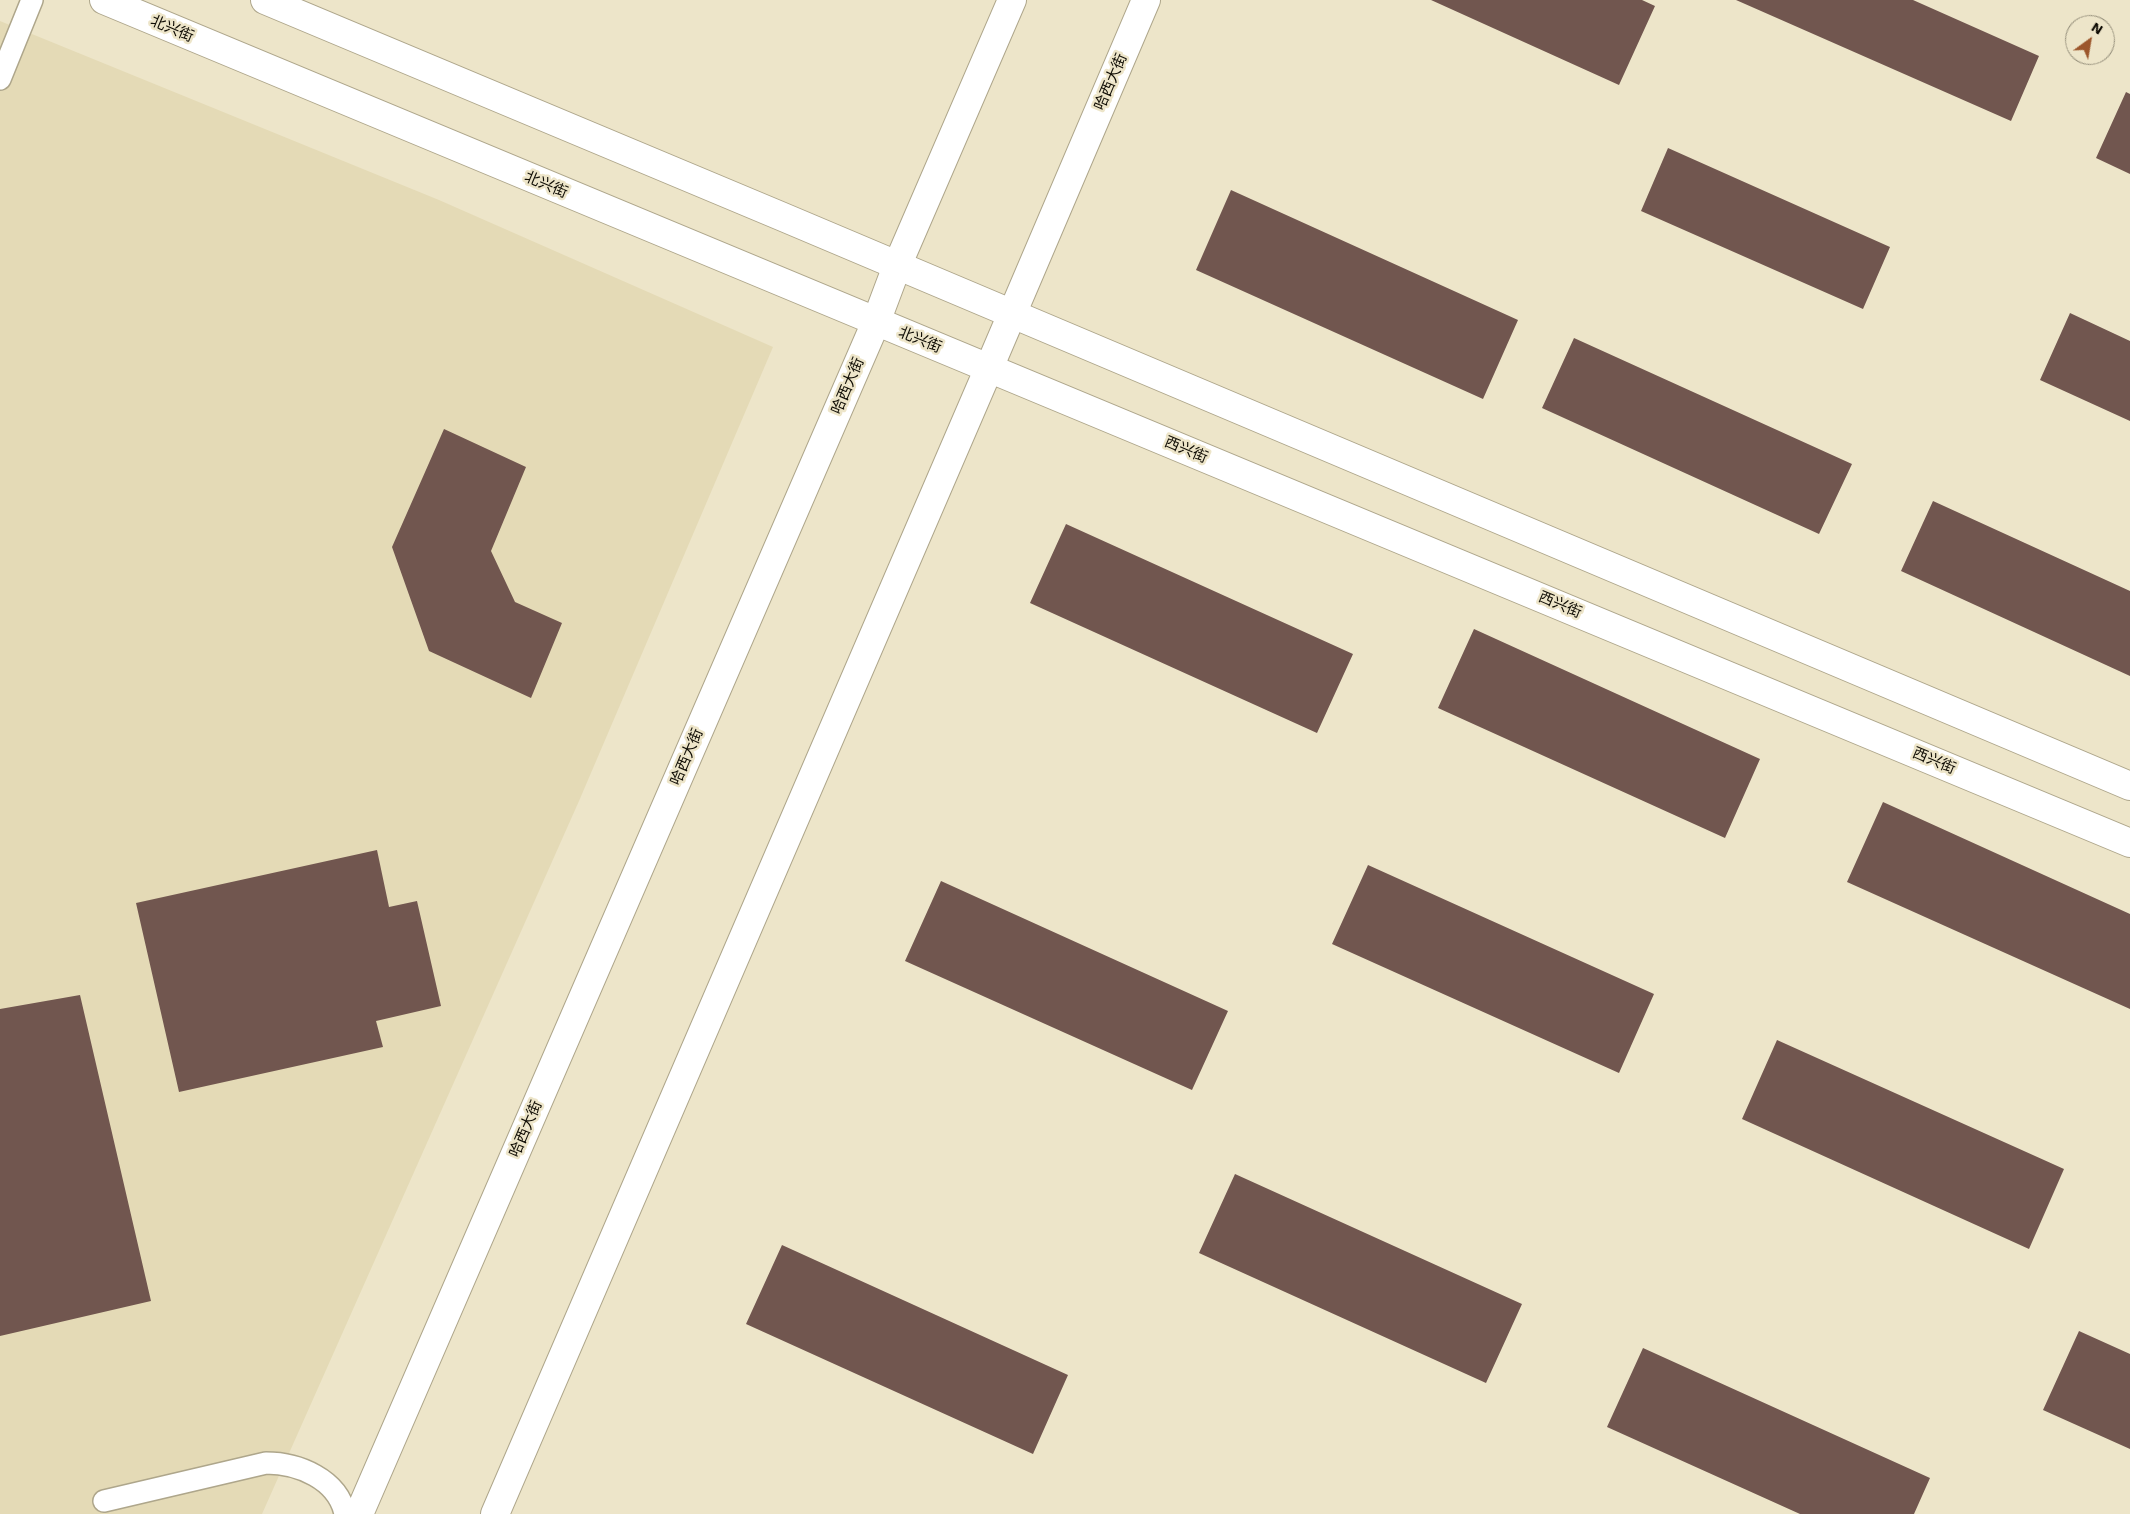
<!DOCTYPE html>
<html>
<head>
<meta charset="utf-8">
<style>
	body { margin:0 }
	#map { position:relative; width:2130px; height:1514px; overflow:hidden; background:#ede5c9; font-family:"Work Sans",sans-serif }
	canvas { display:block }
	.north { position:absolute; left:2065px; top:15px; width:50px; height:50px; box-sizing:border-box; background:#ede5c9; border:1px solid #948e7a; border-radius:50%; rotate:32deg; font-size:14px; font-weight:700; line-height:20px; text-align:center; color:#0f0c04 }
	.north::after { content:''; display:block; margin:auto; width:18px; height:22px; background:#9c562b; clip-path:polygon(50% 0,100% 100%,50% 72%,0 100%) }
</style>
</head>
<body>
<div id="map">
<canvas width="2130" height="1514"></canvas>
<div class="north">N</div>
</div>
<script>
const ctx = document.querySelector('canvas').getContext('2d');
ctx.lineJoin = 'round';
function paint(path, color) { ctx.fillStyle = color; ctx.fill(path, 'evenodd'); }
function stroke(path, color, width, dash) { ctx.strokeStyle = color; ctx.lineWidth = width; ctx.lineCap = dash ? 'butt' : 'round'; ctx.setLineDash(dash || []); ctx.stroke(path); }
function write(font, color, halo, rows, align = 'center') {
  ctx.font = font + ' "Work Sans","Noto Sans SC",sans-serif'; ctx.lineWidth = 5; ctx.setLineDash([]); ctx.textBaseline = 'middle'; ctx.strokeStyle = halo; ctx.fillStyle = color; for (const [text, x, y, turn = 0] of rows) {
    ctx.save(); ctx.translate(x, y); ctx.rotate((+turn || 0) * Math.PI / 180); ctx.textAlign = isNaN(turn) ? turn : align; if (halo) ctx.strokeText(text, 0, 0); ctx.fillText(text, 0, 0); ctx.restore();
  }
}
paint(new Path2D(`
	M0,21L439,200L773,347L579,801L262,1514H0Z`), '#e4dab6');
paint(new Path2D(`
	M1431,0H1642L1655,6L1619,85Z
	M1736,0H1913L2039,56L2011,121Z
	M2126,92L2130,94V174L2096,158Z
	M1668,148L1890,247L1863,309L1641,211Z
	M1231,190L1518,320L1483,399L1196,270Z
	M2070,313L2130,341V421L2040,380Z
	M1574,338L1852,464L1819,534L1542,408Z
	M444,429L526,467L491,551L515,602L562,623L531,698L429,651L392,547Z
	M1933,501L2130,591V676L1901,571Z
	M1066,524L1353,654L1317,733L1030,603Z
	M1474,629L1760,759L1725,838L1438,708Z
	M1883,802L2130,914V1009L1847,882Z
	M377,850L389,907L417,901L441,1006L376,1021L383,1047L179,1092L136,903Z
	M1368,865L1654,994L1619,1073L1332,944Z
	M941,881L1228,1011L1192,1090L905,961Z
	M80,995L151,1301L0,1336V1009Z
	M1777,1040L2064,1169L2029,1249L1742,1119Z
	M1235,1174L1522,1304L1486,1383L1199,1253Z
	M782,1245L1068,1375L1033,1454L746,1324Z
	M2079,1331L2130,1354V1449L2043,1410Z
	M1643,1348L1930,1478L1914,1514H1800L1607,1427Z`), '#71564f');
const lane = new Path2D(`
	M0,79L32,0
	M104,1501L266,1463C298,1463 338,1479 345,1514`);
const secondary = new Path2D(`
	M104,0L2130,843
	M265,0L783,217L2130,786`);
const primary = new Path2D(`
	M359,1514L876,322L897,266L1012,0
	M495,1514L989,368L1146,0`);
stroke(lane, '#aea68b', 24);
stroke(secondary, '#aea68b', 30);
stroke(primary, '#aea68b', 30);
stroke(lane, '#fff', 21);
stroke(secondary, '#fff', 28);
stroke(primary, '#fff', 28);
write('15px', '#0f0c04', '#ede5c9', [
	["北兴街",172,29,23],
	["哈西大街",1111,82,-67],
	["北兴街",546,185,23],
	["北兴街",920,340,22],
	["哈西大街",848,386,-67],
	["西兴街",1186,450,23],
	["西兴街",1560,605,23],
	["哈西大街",687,757,-67],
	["西兴街",1934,761,23],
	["哈西大街",526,1129,-67]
]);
</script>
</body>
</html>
